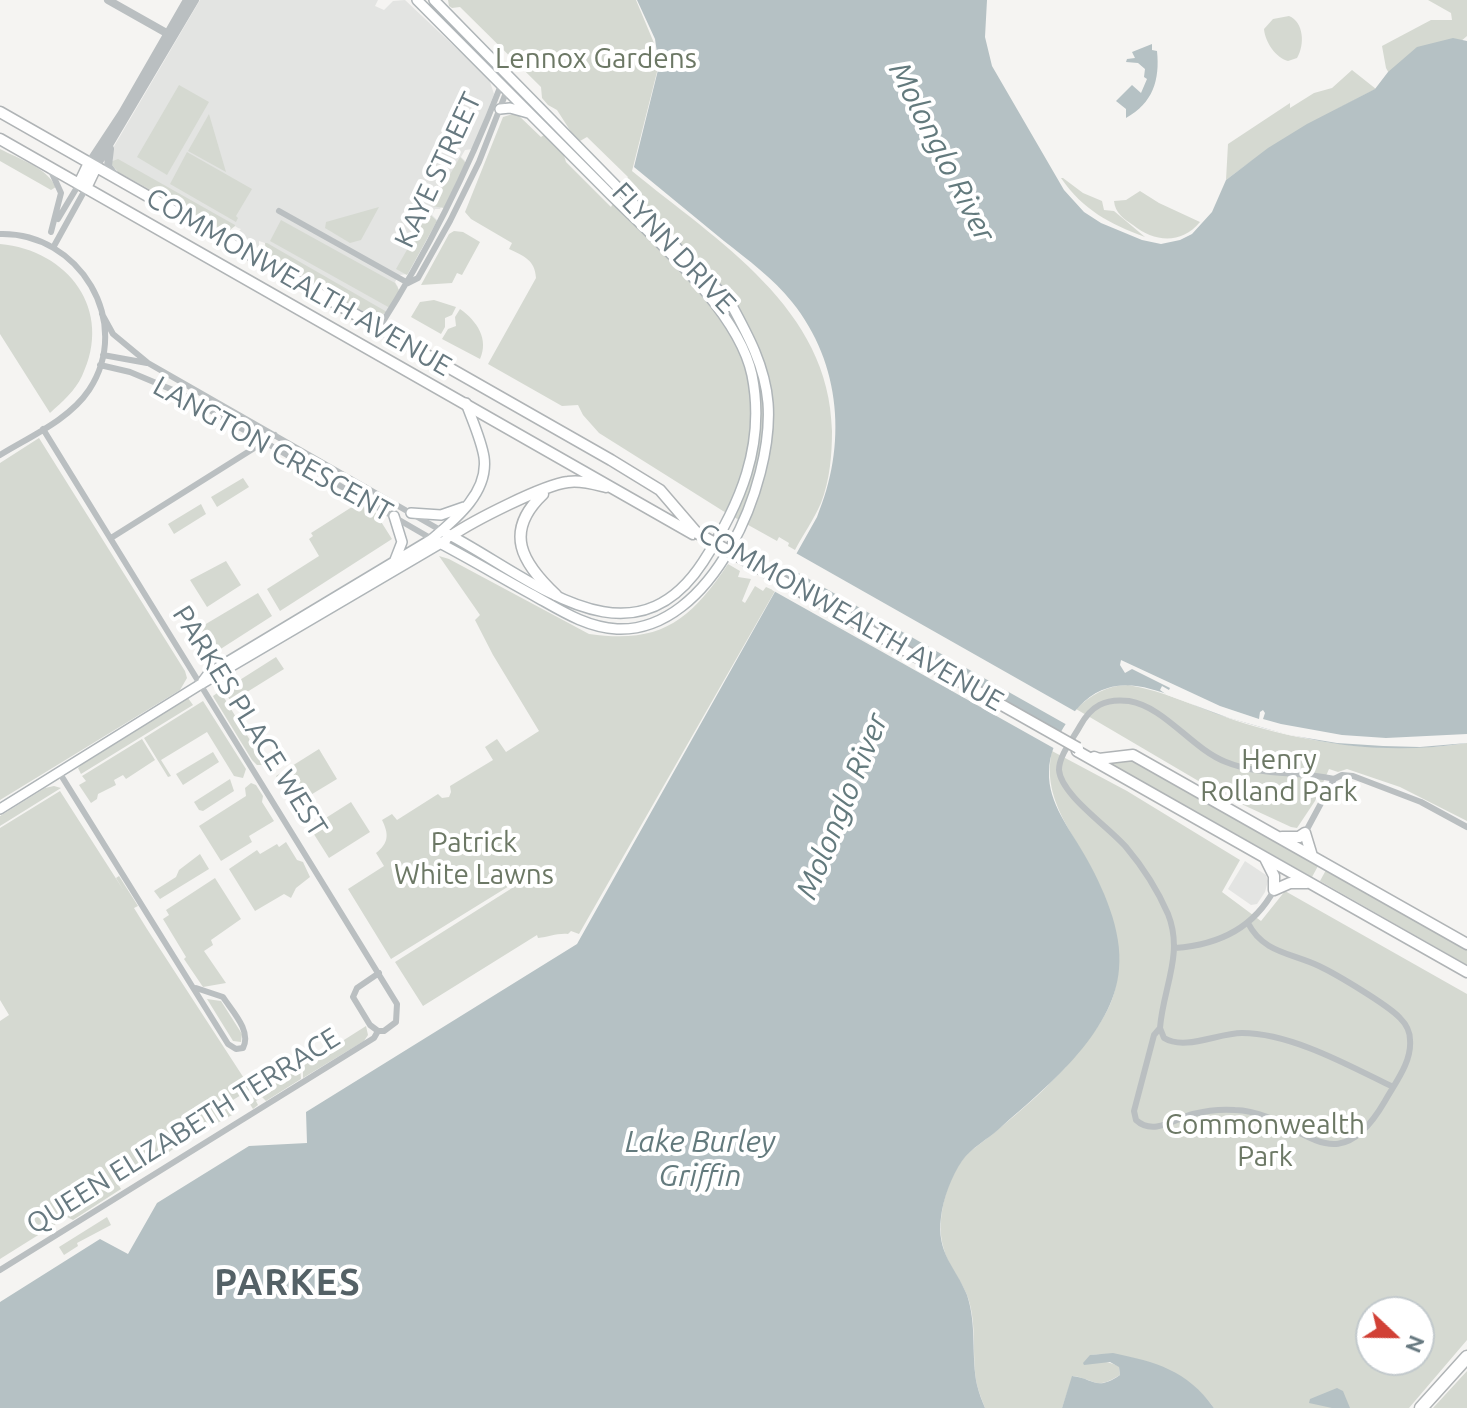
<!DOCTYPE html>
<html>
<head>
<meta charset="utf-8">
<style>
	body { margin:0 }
	#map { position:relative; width:1467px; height:1408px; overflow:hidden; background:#f5f4f2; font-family:Ubuntu,sans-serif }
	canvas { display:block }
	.north { position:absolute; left:1355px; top:1296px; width:80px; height:80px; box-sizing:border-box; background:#fff; border:2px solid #c2c9cc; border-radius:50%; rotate:112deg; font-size:22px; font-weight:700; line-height:32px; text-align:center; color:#677980 }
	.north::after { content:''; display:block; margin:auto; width:28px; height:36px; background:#d14136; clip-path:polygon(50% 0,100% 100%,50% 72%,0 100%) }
</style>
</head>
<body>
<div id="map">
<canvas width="1467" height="1408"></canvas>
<div class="north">N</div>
</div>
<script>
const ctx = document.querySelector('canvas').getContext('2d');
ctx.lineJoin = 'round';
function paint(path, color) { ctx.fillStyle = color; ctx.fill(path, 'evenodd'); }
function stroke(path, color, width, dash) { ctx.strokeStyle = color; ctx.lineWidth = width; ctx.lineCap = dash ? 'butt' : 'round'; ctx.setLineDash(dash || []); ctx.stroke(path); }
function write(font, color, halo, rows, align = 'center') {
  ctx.font = font + ' Ubuntu,sans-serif'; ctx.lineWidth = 8; ctx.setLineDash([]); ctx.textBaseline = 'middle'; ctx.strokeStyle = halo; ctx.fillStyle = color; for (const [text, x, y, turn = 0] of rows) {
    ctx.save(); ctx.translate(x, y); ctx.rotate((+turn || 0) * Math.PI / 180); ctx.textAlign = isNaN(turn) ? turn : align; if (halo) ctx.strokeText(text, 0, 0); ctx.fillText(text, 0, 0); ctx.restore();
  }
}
paint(new Path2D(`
	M200,0H378L375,6L384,10L393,1L405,0L489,79L494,94L473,149L465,150L461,157L465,161L440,209H435L432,215L437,220L408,274L399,275L395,282L398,287V293L384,315L376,316L368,314L271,258L266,252L265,243L259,241V250L235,235L241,229L238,228L235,226L226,230L217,228L112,167L113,148Z
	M1245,861L1266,875L1268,881L1265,892L1257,904L1251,905L1228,889Z`), '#e3e4e2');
paint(new Path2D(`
	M448,0H636L654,43L657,72L632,171C717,241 830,308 832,431C832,454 830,480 821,503C814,519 803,535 795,550L788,546L789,543L779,537L777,541L723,511L599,433L583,415L578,405L562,406L488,364L536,278C535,260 524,256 509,249L512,243L471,219L465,212L503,117L516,113L541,137L544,135L561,146L566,162L611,207L628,177L587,137L580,141L573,135L557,110L548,105L542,98L541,87L460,7L452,8L449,6Z
	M1428,0H1467V36L1460,42L1391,77L1386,68L1382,46L1431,20H1452L1451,13Z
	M1289,16C1304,22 1305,45 1297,58L1288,61C1276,58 1265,42 1264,29L1273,19Z
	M1352,70L1376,89C1322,116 1273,144 1226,180L1228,144L1290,103V108L1314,93L1332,88Z
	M179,85L209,102L167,175L137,157Z
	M209,114L226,172L188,151Z
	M0,149C19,159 46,167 56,187L51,190L0,161Z
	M187,152L252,189L236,216L238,218L236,222L170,184Z
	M460,157L466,163L444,208L432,206Z
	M118,159L235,225V226L230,230L221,229L118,172L110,162Z
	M1063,178L1083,193L1102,201L1104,210L1114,211L1145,237C1110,224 1083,210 1061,178Z
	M1140,191L1159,203L1200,222C1181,245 1154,242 1133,225C1124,219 1115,213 1114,201L1126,200Z
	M379,207L361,240L350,243L325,228L326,222Z
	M428,213L437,221L407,275L396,269Z
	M281,220L395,283L399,290L390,308L270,241Z
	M454,231L463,232L480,242L462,275L457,273L452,283L421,285L449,234Z
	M265,243H267L387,312L378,316L368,314L271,258L266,252Z
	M0,244C68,250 114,310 82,376C75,391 62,402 50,413L0,334Z
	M434,300L456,307L452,315L445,318V327L441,334L411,317L420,302Z
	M460,309C477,321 489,339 480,359L442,339L448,329L456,326L455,317Z
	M39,438L185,671L187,678L180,690L0,800V463Z
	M243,478L249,487L217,507L211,497Z
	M366,498L392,539L280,611L267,589L319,556L309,539L313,536L311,533Z
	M201,504L206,514L174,534L168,524Z
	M439,556L449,559L589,634C660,644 689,622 728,564L740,571L738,577L751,579L742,601L745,603L755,586L763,591L766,587L775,591L579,934L571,931L568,934C557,933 549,937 538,938L537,935L423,1006L395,962L528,878L527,875L391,959L348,889L384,866L376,853C389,843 389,834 382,820L392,814L397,820L438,794L442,798L449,797L451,792L450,786L493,760L485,747L497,739L506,752L539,731L493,655L475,620L480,615Z
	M226,561L241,585L207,607L190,580Z
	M258,593L272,616L205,659L189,634Z
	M276,657L284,669L231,702L224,690Z
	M1128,685C1165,691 1199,708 1234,720C1308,744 1390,755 1467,743V821L1400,787L1347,769L1338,772L1329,769L1315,801L1297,828L1291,827L1224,796L1076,709C1091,695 1107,685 1128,685Z
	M220,691L264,763L263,765H257L252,760L214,698L213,696Z
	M188,698L193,705L81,774L78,768L81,765Z
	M203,701L246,769L243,778L234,776L207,732L161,760L171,776L168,777L144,738Z
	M142,739L155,760L126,779L123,775L114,780L116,785L98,794L97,799L91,803L79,785L86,781L82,776Z
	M319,749L337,779L294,805L276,776Z
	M1052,751L1127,791L1240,860L1222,892L1261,921L1285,891L1467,994V1340L1409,1408H1214C1189,1372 1134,1351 1091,1355C1101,1362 1109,1362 1119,1366L1120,1375C1095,1391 1095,1379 1073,1376L1062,1408H985C982,1400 979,1393 977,1385C971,1356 978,1324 967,1295C960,1278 947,1265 943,1246C936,1220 946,1181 963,1159C971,1149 985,1141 995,1132C1023,1109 1051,1085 1074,1057C1091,1036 1112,1012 1116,984C1121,949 1113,916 1099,884C1080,839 1040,803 1052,751ZM1371,1312H1419V1360H1371Z
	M1115,751L1318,866L1312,877L1108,762Z
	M213,752L219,762L183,785L176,774Z
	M230,779L234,791L203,811L199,810L194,802Z
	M251,783L256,785L263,796L262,802L274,821L249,836L252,842L221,861L199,826L246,796L245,788Z
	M54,786L61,788L0,826V816L45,788Z
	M60,791L124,891L116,878L119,876L138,906L134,908L147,929L251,1089L228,1103L234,1114L184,1141L138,1175L130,1163L112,1174L121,1189L73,1220L67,1217L0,1259V1021L9,1015L0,1000V828Z
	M351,802L370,832L329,858L310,828Z
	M286,842L297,860L303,862L310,877L296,888L291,898L284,894L255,911L229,869L257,850L260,854L277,844L279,847Z
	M200,854L209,869L160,899L154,891L176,877L179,870Z
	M1326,870L1467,950V965L1320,881Z
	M215,878L241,919L211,940L213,945L204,951L226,983L203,987L184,959L186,957L163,919L169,915L166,910Z
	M207,999L221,1001L242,1034L241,1042L233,1041Z
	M366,1026L368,1035L364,1041L303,1078V1066Z
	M300,1068L301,1079L266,1101L262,1097L256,1101L258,1105L253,1109L248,1101Z
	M107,1217L111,1225L77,1243L78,1246L64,1255L59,1247Z
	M1467,1371V1408H1433Z`), '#d5d9d1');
paint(new Path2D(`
	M637,0H987L985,37L992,66L1064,190L1084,212L1101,223L1142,240L1161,244L1180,240L1192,234L1212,212L1226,180L1268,148L1307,124L1375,89L1388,72L1417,47L1453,38L1467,41V743C1417,751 1360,750 1310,739C1281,733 1252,725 1223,716C1191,706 1142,676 1108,688C1090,693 1077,707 1067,722C1057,737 1049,754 1049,772C1048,803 1070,829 1084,854C1103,887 1123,931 1119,969C1114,1034 1044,1089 999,1129C988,1139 971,1148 962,1161C952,1175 943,1199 941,1217C936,1254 956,1267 967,1295C977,1325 971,1356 977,1385C979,1393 982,1401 985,1408H0V1302L100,1239L128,1254L157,1203L249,1146L307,1143L306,1112L577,944L817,517C847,446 842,364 792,302C773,278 748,260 724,241C694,216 664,192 634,167L659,66L655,39Z
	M1152,44V50L1157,51C1160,80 1153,103 1126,118V109L1116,101L1132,85L1141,93L1147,79L1144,77L1145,69L1138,63L1126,62L1127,59L1135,58L1132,52Z
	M1113,1353C1156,1362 1187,1370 1214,1408H1062L1072,1376C1094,1378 1095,1392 1120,1375L1119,1367L1110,1362L1084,1365L1083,1363L1090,1355Z
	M1337,1388L1343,1391L1350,1408H1332L1309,1403L1310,1399Z`), '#b5c1c4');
paint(new Path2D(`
	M794,552L1078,713L1069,726L975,673L786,566Z
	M780,575L1063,736L1057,750L772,590Z
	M1121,660L1220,706L1259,719L1260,712L1263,710L1265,713L1263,719L1281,724L1342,735L1386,738L1467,734V743L1420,747L1383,746L1337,743L1289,735L1229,718L1167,695L1160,690L1162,686L1169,690L1170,688L1132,669L1125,673L1120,665Z`), '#f5f4f2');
const secondary = new Path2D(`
	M417,0C479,63 542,125 604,188C651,236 738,308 752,375C766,445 740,505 703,562C629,675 525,572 442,531
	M500,109L510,108L528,113
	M411,513L441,515L464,507
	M394,516L402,542L395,560
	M432,539C467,557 500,577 533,595C560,610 585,627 617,629C712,633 774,483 768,403C765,366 748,335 730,302L434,0
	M203,681L209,673L432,539C456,519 489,492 484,457C481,439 472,420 466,403
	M0,809L201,684L446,540`);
const trunk = new Path2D(`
	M0,112L611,460L660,490L697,533
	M0,139L693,534
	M79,184L89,163
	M86,188L96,167
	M543,494C503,532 522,563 556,595
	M451,536C473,521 543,485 568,482C581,480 594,484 606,487
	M1077,751L1467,972
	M1094,757L1099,759L1133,755L1467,944
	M1282,837H1299L1305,833L1312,856
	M1265,858L1274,876V890L1290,883H1307`);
const motorway = new Path2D(`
	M1421,1408L1467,1357`);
stroke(secondary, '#afb5b8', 12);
stroke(trunk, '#b0b4b6', 13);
stroke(motorway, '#b0b4b6', 15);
stroke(new Path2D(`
	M279,211L408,283
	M58,219L79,184
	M51,232L61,193L51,171
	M0,234C79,232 134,322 89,390C69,420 29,437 0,455
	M54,246L86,188
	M408,283L418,278L450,221L479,162L507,90
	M102,314L113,334L148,363L442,531
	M379,328C428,251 468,170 501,85
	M103,355L147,363
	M100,365L130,372L180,393L432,539
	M43,429L397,1004L396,1022L384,1031H378
	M111,538L275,435
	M59,772L228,1044L236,1049L243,1048C252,1031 232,1011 223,997L196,988
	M1305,833L1334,779
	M1248,923C1263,953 1292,953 1319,966C1336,974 1388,1005 1400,1018C1406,1024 1410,1032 1410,1040C1412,1062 1395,1083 1385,1101C1333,1191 1300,1112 1235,1110C1222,1109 1205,1111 1193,1114C1175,1119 1153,1136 1136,1120L1134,1111L1154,1035L1160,1028C1163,988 1184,954 1168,914C1158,891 1142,866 1126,847C1109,827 1061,795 1059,770C1059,755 1073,739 1080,726C1091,706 1105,698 1129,701C1165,707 1192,749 1226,762C1260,776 1299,771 1334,779L1342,775L1353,776L1421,802L1467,827
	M1175,948C1218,945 1253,929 1274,890
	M1160,1028L1164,1038C1185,1051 1218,1033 1242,1033C1291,1033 1350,1066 1393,1087
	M378,1031L370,1025L353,997L357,988L379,973
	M0,1270L374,1038L378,1031`), '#babfc1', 6);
stroke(new Path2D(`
	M108,0L170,35
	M110,149L108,166L116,177
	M89,163L122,113L187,0
	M96,167L195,0`), '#babfc1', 8);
stroke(secondary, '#fff', 9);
stroke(trunk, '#fff', 10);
stroke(motorway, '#fff', 12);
const trunkBridge = new Path2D(`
	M697,533L1078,748`);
stroke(trunkBridge, '#b0b4b6', 13, []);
stroke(trunkBridge, '#fff', 10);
write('28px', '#6c7865', '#fff', [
	["Lennox Gardens",596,59],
	["Henry",1279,760],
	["Rolland Park",1279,792],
	["Patrick",474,843],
	["White Lawns",474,875],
	["Commonwealth",1265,1125],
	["Park",1265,1157]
]);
write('28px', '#677980', '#fff', [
	["KAYE STREET",438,170,-65],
	["FLYNN DRIVE",674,248,47],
	["COMMONWEALTH AVENUE",299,282,30],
	["LANGTON CRESCENT",273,449,29],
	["COMMONWEALTH AVENUE",851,617,30],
	["PARKES PLACE WEST",250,721,58],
	["QUEEN ELIZABETH TERRACE",183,1131,-32]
]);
write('italic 30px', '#637a7d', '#fff', [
	["Molonglo River",942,152,63],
	["Molonglo River",842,806,-68],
	["Lake Burley",700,1142],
	["Griffin",700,1176]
]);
ctx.letterSpacing = '2px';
write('bold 36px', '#546166', '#fff', [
	["PARKES",288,1283]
]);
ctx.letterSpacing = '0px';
</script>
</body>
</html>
